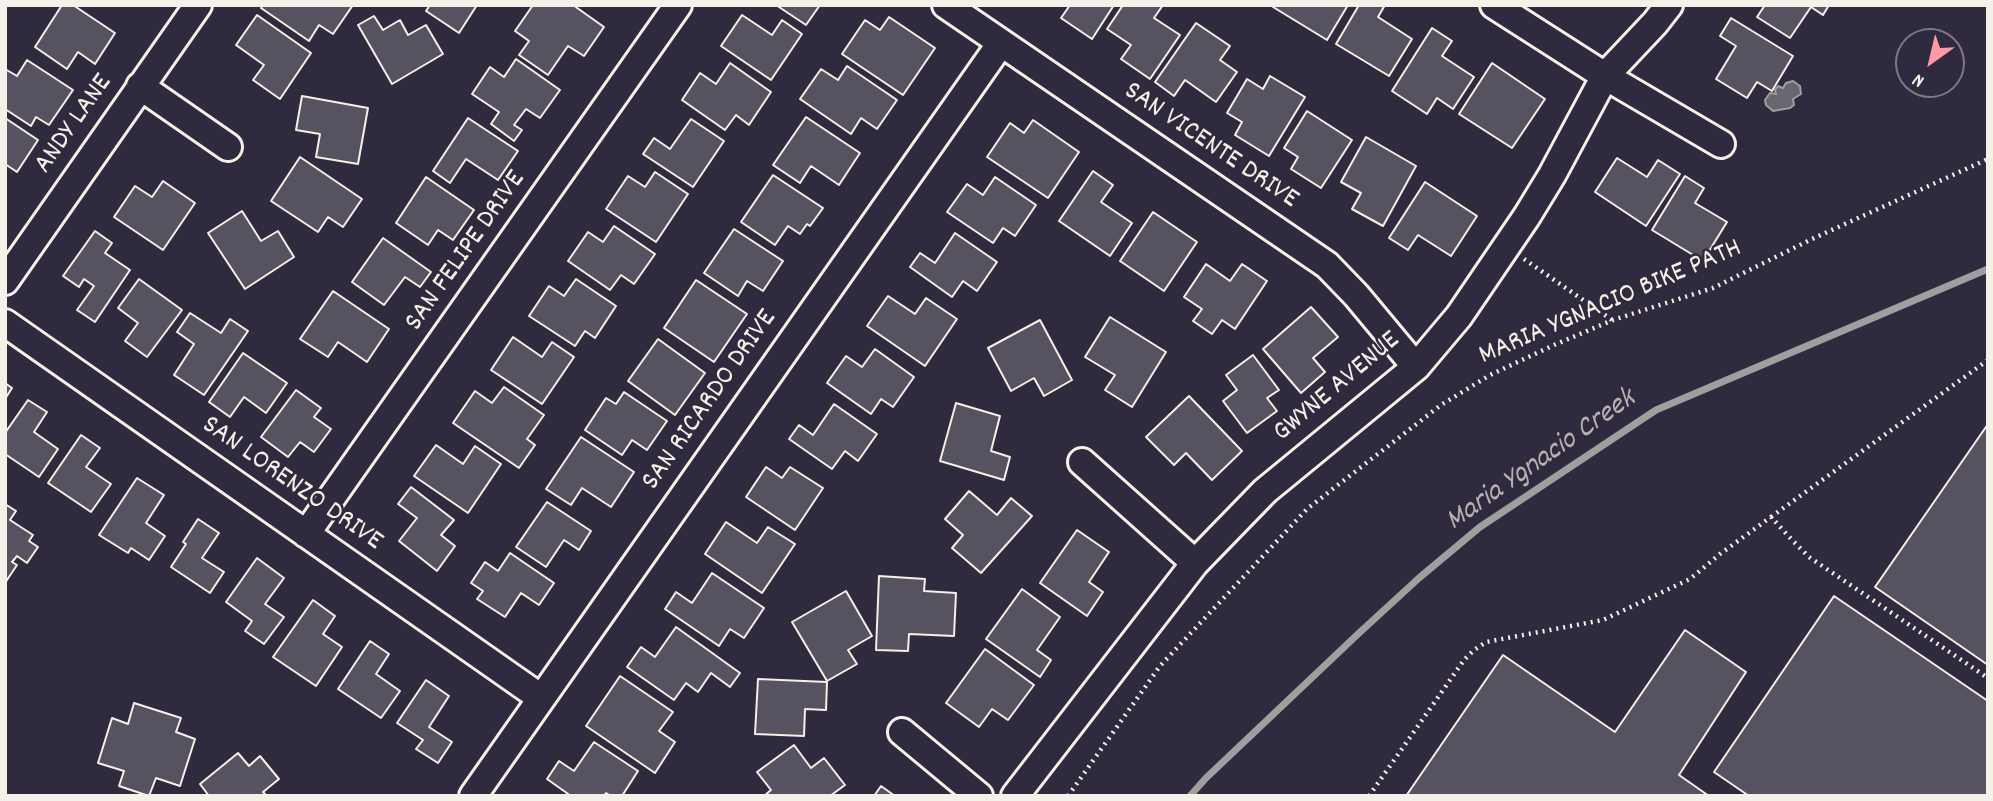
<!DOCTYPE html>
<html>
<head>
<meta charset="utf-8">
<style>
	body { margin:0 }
	#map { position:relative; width:1993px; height:801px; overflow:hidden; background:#2f2a3d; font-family:Dekko,sans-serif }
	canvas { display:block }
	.frame { position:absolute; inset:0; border:7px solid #f4f1e8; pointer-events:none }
	.north { position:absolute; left:1895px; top:28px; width:70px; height:70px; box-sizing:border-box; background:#2f2a3d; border:2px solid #7e7a81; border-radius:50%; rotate:214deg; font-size:19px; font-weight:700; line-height:28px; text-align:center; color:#f4f1e8 }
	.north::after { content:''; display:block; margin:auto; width:24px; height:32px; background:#ff9aa2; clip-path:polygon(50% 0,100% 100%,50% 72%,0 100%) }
</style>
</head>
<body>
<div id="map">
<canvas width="1993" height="801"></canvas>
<div class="frame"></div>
<div class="north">N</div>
</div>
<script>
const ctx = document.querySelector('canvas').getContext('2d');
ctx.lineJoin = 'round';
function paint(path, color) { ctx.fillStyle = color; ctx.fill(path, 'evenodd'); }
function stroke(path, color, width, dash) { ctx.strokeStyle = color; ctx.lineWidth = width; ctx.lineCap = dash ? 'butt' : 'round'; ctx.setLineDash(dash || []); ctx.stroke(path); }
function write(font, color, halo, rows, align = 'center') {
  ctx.font = font + ' Dekko,sans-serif'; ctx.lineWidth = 5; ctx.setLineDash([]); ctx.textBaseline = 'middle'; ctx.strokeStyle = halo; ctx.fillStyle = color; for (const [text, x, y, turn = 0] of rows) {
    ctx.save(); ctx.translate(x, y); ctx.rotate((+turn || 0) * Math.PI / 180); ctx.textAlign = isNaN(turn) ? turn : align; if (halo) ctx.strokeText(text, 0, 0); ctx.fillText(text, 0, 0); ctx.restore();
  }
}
const water = new Path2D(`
	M1793,81L1800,86L1801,94L1793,99L1794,105L1790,108L1773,111L1766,105L1765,100L1770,93L1776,94L1775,90L1778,86L1783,88L1786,83Z`);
paint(water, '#6a6670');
stroke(water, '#a19ea0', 2);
stroke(new Path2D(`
	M1190,796L1206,778L1358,634L1419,578L1480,527L1656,410L1988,269`), '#a19ea0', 7);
const building = new Path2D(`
	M62,5H73L115,33L95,64L78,52L67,69L35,47Z
	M263,5H353L333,34L319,25L309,41L261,8Z
	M430,5H477L459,33L426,11Z
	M533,5H573L604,27L584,56L568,46L548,75L519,55L529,41L515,31Z
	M776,5H820L806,25Z
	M1070,5H1114L1092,39L1061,18Z
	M1123,5H1163L1154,18L1180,35L1150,79L1121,59L1131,45L1107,29Z
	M1274,5H1348L1327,40L1273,7Z
	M1359,5H1385L1378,17L1412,39L1389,76L1336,44Z
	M1765,5H1829L1823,15L1811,7L1790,38L1757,17Z
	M257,15L311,53L280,99L253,80L264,65L236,45Z
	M742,15L772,35L782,20L802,34L771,80L721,46Z
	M374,16L383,30L400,20L408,35L426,25L443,54L392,84L358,25Z
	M889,17L935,48L903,95L842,54L865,20L880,30Z
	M1731,18L1793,56L1772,91L1757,82L1747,98L1716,79L1736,46L1720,36Z
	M1196,23L1230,46L1220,60L1237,72L1216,102L1185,80L1174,96L1155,82Z
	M1432,28L1452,41L1442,56L1474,77L1453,109L1437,98L1427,114L1392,91Z
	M516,59L560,90L540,118L526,109L514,125L522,130L514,141L491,124L499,112L472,94L490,67L504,77Z
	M27,60L73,90L49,125L36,117L31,126L5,109V69L17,76Z
	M730,63L771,92L749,125L736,115L725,130L682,100L700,73L716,84Z
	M1492,63L1545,99L1512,148L1459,114Z
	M847,66L897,100L877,129L861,118L851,134L800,99L821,69L838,80Z
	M1270,76L1305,97L1269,156L1235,135L1242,122L1227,113L1247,79L1263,89Z
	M302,96L368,108L358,164L316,157L320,134L296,130Z
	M1307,111L1352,140L1321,188L1291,169L1298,157L1284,148Z
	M806,117L860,153L839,185L811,166L800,183L773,165Z
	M5,118L38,140L17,172L5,164Z
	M468,118L518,151L498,180L466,159L450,183L433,171Z
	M691,119L724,141L693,187L643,154L654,138L670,149Z
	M1033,120L1079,152L1048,198L987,157L1010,123L1024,133Z
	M1366,137L1416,166L1383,226L1352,209L1361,193L1341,182Z
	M300,157L362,199L343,227L328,217L318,232L271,201Z
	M1617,158L1647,177L1658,160L1680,174L1646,226L1595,192Z
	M1093,171L1113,185L1101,202L1132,223L1110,256L1059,221Z
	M655,172L688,194L656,242L606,209L628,176L645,187Z
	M773,175L823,208L810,226L807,224L800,234L788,226L775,245L741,222Z
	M1685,176L1704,188L1695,203L1727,222L1703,261L1652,230Z
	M426,177L474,210L453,240L438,230L428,245L396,223Z
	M995,177L1036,205L1015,236L1003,228L993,243L947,212L967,184L983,195Z
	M163,181L195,203L163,250L114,217L135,186L152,197Z
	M1425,182L1477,216L1451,256L1418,235L1408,250L1389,238Z
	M242,211L261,241L278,231L294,257L245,289L208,233Z
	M1153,212L1197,242L1164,291L1120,261Z
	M614,226L655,254L634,284L621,275L610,290L568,261L588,232L603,242Z
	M734,229L783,261L763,291L747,281L738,296L704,273Z
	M95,231L112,243L105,253L130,270L95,322L77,310L94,286L84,279L79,287L63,276Z
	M955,233L997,262L977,291L963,281L952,297L910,267L920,253L935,263Z
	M383,238L431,272L420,287L405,277L384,305L352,282Z
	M1206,264L1230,281L1242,264L1267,281L1235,329L1222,320L1212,334L1193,321L1202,309L1184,297Z
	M139,279L182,310L147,357L125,341L138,323L118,308Z
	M576,279L616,306L595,338L585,331L575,346L529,316L549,286L564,296Z
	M696,280L747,314L714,362L664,328Z
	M333,291L389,329L367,362L338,342L328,357L300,339Z
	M888,296L915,314L926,298L957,319L925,366L867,326Z
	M1311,307L1338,337L1313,358L1325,372L1301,393L1263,349Z
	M190,313L221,333L230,319L248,331L204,395L174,375L194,344L177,332Z
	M1110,317L1166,352L1132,407L1105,390L1115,375L1085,357Z
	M1040,320L1072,380L1044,396L1034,378L1011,391L988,348Z
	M513,337L542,357L552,342L574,357L542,404L491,370Z
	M658,339L705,373L675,415L628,381Z
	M875,349L914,377L893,407L881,399L871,414L827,383L846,356L862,367Z
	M243,353L287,383L266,413L244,397L230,417L209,402Z
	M1253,355L1279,390L1267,398L1277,411L1247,433L1223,401L1237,390L1226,375Z
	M5,383L12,388L5,399Z
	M504,387L544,415L527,439L535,445L519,468L453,423L475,391L492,403Z
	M296,390L321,408L314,417L331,429L314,452L300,442L288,457L261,437Z
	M624,392L667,421L647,450L632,440L622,455L585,430L606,398L616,404Z
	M1189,396L1242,451L1212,480L1186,453L1174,465L1146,437Z
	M28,400L47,412L34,432L58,449L39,477L5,454V433Z
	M956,403L1000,416L991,451L1010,457L1004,480L940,461Z
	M834,404L877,434L858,461L845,451L832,469L789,439L799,425L813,435Z
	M1988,424V665L1875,587Z
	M81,435L100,448L86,467L111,484L91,512L48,483Z
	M581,437L634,472L611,507L582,488L571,505L546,489Z
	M436,445L463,464L475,446L501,464L468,513L414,476Z
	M766,467L782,478L790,467L823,488L795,530L746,497Z
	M137,478L164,495L146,523L165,536L149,560L131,548L128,553L99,535Z
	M411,487L454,520L441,535L455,546L437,571L399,541L417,518L398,504Z
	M969,491L997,515L1011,498L1032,516L981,573L952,548L963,535L945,519Z
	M547,502L591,531L579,550L564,540L546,567L516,547Z
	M5,504L16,511L10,520L33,535L29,541L38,547L27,563L17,556L12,562L17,565L5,583Z
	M198,519L219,533L202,558L224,572L210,593L171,567L186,544L183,542Z
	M726,522L757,543L768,527L795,544L762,593L705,554Z
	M1077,530L1109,552L1089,582L1103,592L1087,616L1040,583Z
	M510,553L554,583L539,605L521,593L505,617L477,599L483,591L471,583L485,562L498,571Z
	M257,558L284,578L265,604L284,617L264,644L245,631L252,621L226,602Z
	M712,573L764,608L744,638L730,629L719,646L665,609L676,592L692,603Z
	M879,576L925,579L924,591L956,593L954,636L909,634L908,651L876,650Z
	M1022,589L1060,617L1037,650L1051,660L1040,677L986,639Z
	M846,591L872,636L848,650L857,664L827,681L792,622Z
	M1834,596L1988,701V796H1749L1714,772Z
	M313,600L335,616L323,634L342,647L316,686L273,657Z
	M676,627L740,673L730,687L711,673L698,692L686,683L674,700L627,667L641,647L655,657Z
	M1685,630L1746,672L1679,775L1709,796H1406L1503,655L1615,732Z
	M370,641L389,654L376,674L400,691L381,718L338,689Z
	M985,649L1034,685L1008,720L992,709L979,727L946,703Z
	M620,676L673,712L659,731L675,742L655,773L586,726Z
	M758,679L827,682L826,710L805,709L804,736L755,734Z
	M426,680L449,696L429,727L452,742L438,763L416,749L423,740L397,723Z
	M134,703L181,718L176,732L195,739L180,786L156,778L149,796L119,786L124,771L98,763L112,718L128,724Z
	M594,742L638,771L622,796H611L606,793L604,796H571L547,779L559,761L574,771Z
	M794,745L811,768L824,758L845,785L830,796H764L771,790L757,772Z
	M238,753L249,766L260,756L279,779L263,792L267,796H209L200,784Z
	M881,786L895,796H874Z`);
paint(building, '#56525f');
stroke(building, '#f4f1e8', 2);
const minor = new Path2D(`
	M946,5L1327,265L1356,295L1416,367
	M1494,5L1605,76L1721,144
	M140,86L228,147
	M5,281L198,5
	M5,323L541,698
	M1082,462L1195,563
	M306,534L678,5
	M902,732L979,796
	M473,796L1001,43
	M1015,796L1195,563L1265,491L1416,367L1459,316L1527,216L1552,175L1605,76L1655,23L1669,5`);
stroke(minor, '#f4f1e8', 32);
stroke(new Path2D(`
	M1524,259L1612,320
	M1771,517L1988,360
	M1068,796L1160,666L1307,509L1441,405L1490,375L1554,345L1613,320L1713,288L1812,239L1988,159
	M1369,796L1464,660L1474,650L1486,642L1603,620L1690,579L1720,554L1771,517L1792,540L1809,557L1988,678`), '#f4f1e8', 4.5, [2, 5]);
stroke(minor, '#2f2a3d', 26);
write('28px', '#f4f1e8', '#2f2a3d', [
	["ANDY LANE",75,125,-55],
	["SAN VICENTE DRIVE",1210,147,34],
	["SAN FELIPE DRIVE",467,252,-55],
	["MARIA YGNACIO BIKE PATH",1611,304,-23],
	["GWYNE AVENUE",1338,388,-40],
	["SAN RICARDO DRIVE",711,401,-55],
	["SAN LORENZO DRIVE",291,485,35]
]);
write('italic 30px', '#b6b2b2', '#2f2a3d', [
	["Maria Ygnacio Creek",1542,462,-35]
]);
</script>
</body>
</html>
